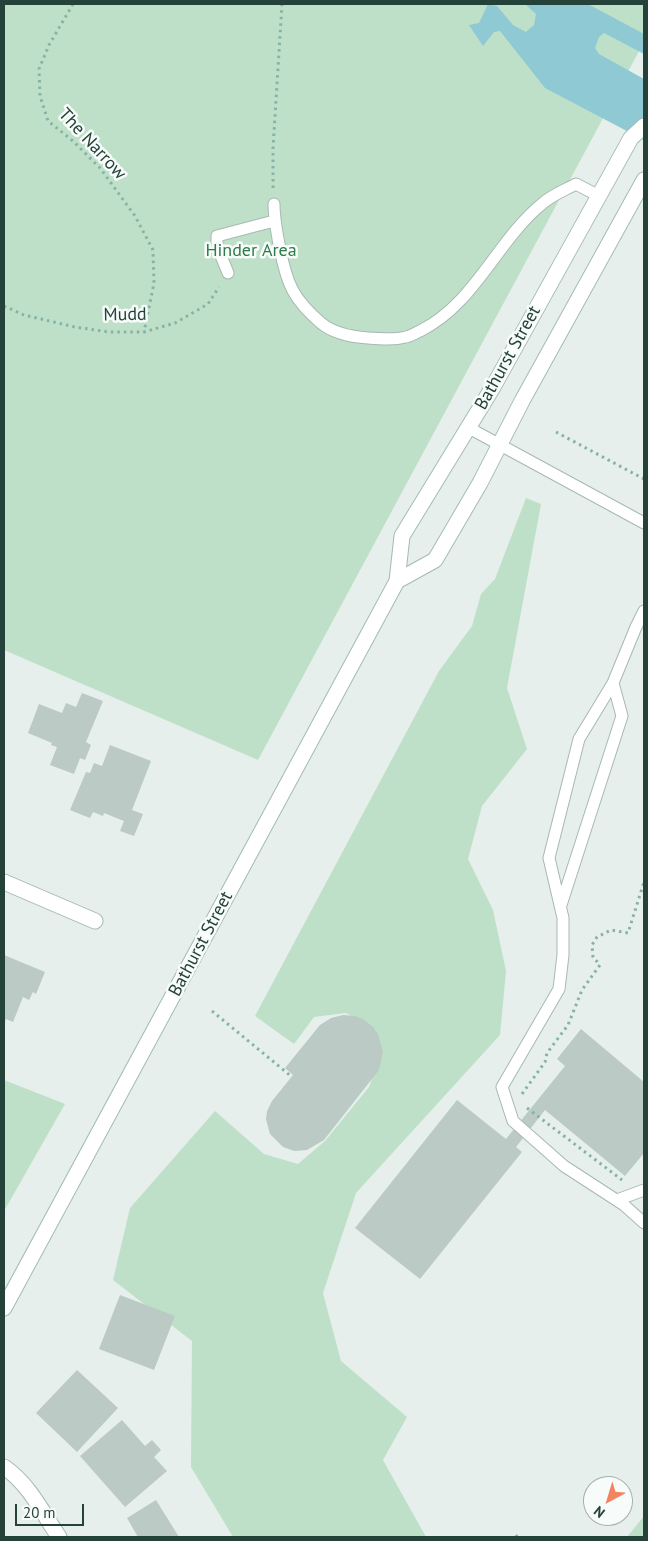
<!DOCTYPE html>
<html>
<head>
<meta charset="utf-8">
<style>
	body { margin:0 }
	#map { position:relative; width:648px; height:1541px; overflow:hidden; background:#e6efeb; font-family:"PT Sans",sans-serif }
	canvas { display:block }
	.frame { position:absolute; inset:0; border:5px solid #24423a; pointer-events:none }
	.north { position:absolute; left:583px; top:1476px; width:50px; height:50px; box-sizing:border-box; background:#f7fbf9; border:1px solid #a3b1ad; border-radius:50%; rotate:219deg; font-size:14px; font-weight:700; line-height:20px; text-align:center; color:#24423a }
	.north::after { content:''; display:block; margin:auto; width:18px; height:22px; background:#f4845f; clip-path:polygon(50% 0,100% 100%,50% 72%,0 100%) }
	.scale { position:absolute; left:15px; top:1504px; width:69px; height:22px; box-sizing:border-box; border:2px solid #24423a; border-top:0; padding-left:6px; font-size:15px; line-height:18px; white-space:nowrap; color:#24423a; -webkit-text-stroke:4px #f7fbf9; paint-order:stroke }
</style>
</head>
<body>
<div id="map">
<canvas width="648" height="1541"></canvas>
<div class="frame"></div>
<div class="north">N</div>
<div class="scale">20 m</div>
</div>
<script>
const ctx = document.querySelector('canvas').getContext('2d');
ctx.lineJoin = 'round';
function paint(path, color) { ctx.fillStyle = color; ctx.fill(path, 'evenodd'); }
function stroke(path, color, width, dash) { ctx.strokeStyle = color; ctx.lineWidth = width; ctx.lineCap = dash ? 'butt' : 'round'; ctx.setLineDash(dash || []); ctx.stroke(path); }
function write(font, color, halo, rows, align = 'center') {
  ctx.font = font + ' "PT Sans",sans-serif'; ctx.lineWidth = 5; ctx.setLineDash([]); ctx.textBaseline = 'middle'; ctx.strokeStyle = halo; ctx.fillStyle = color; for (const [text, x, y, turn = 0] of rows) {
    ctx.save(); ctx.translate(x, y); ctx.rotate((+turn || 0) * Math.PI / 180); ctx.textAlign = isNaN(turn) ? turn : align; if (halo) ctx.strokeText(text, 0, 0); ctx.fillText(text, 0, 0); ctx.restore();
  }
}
paint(new Path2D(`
	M4,4H644V42L258,760L4,650Z
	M526,498L541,504L507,688L527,749L482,806L468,859L493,910L506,971L500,1035L356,1193L323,1293L341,1361L407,1417L383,1460L426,1537H233L191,1467L192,1341L113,1280L130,1208L215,1111L264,1154L298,1164L325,1141L369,1087L381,1054L376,1031L346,1013L314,1017L294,1044L255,1016L439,671L472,626L481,594L495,579Z
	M4,1080L65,1104L4,1211Z
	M644,1516V1537H627Z`), '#bfe0c8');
paint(new Path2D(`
	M488,4L497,6L513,25L526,32L534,25L536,14L525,4H588L644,34V54L604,33L599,37L595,48L599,54L644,79V140L545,88L500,31L494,32L483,46L469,25L479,23Z`), '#8ec9d4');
paint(new Path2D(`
	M82,693L103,701L86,742L91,745L85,760L80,758L74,774L50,765L57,747L51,745L52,743L28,733L39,704L62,713L66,703L76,707Z
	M110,745L151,761L132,810L143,814L134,836L120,831L124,821L104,813L103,816L93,812L90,818L70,810L86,772L90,773L94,763L102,766Z
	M4,955L45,972L36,994L33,992L29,1000L23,997L13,1022L6,1019L4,1023Z
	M343,1015L355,1016L363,1019L373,1027L378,1034L383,1052L379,1070L324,1140L307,1150L294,1151L283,1147L270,1134L266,1119L267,1111L272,1101L293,1075L285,1068L320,1025L331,1018Z
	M581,1029L644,1082V1153L625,1176L545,1110L516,1147L522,1152L420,1279L355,1228L457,1100L506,1139L565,1066L557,1059Z
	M120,1295L175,1316L154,1370L99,1349Z
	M77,1370L118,1408L77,1452L36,1413Z
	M122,1420L145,1446L152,1440L161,1450L154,1457L167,1471L125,1507L80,1456Z
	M156,1500L179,1537H138L127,1518Z`), '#bbcac4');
const lane = new Path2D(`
	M274,204C274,219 277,234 280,249C287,284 293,299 321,323C333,333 353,337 368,338C381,339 394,340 406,337C411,336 415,333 420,331C475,304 497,240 543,203C552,195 565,190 576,184L599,196
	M228,273L217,246V236L274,221
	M469,428L644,523
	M644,611L636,627L613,683L579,739L549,858L563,918V955L559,989L502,1087L513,1121L564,1166L624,1205L644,1223
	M561,905L622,716L613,683
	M617,1200L644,1190`);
const street = new Path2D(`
	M4,882L95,921
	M4,1467C30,1485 42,1512 59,1537`);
const secondary = new Path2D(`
	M397,581L435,560L480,483L522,401L644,180
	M4,1308L397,581L402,536L493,387L631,138L644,126`);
stroke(lane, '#a8b8b2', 13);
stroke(street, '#a8b8b2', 17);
stroke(secondary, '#a4bbb3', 17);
stroke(new Path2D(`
	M73,4L49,45L39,69L40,96L48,121L73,141L100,168L135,216L153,250L154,283L144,332
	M273,188V148L282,4
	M4,306L24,315L75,327L109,332H144L175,323L208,304L219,287
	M556,432L644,479
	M212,1011L292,1077
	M522,1094L545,1062L547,1053L568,1025L582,990L600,965L593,957L592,945L597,937L611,930L628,933L644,882
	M527,1108L622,1180
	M516,1535L517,1537`), '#86b3a5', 3, [2.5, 4]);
stroke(lane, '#fff', 11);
stroke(street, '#fff', 15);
stroke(secondary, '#fff', 15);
write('18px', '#24423a', '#f7fbf9', [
	["The Narrow",92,144,47],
	["Mudd",125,315,-1],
	["Bathurst Street",508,358,-61],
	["Bathurst Street",201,944,-62]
]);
write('18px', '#2d7a4b', '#f7fbf9', [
	["Hinder Area",251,251]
]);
</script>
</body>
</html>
